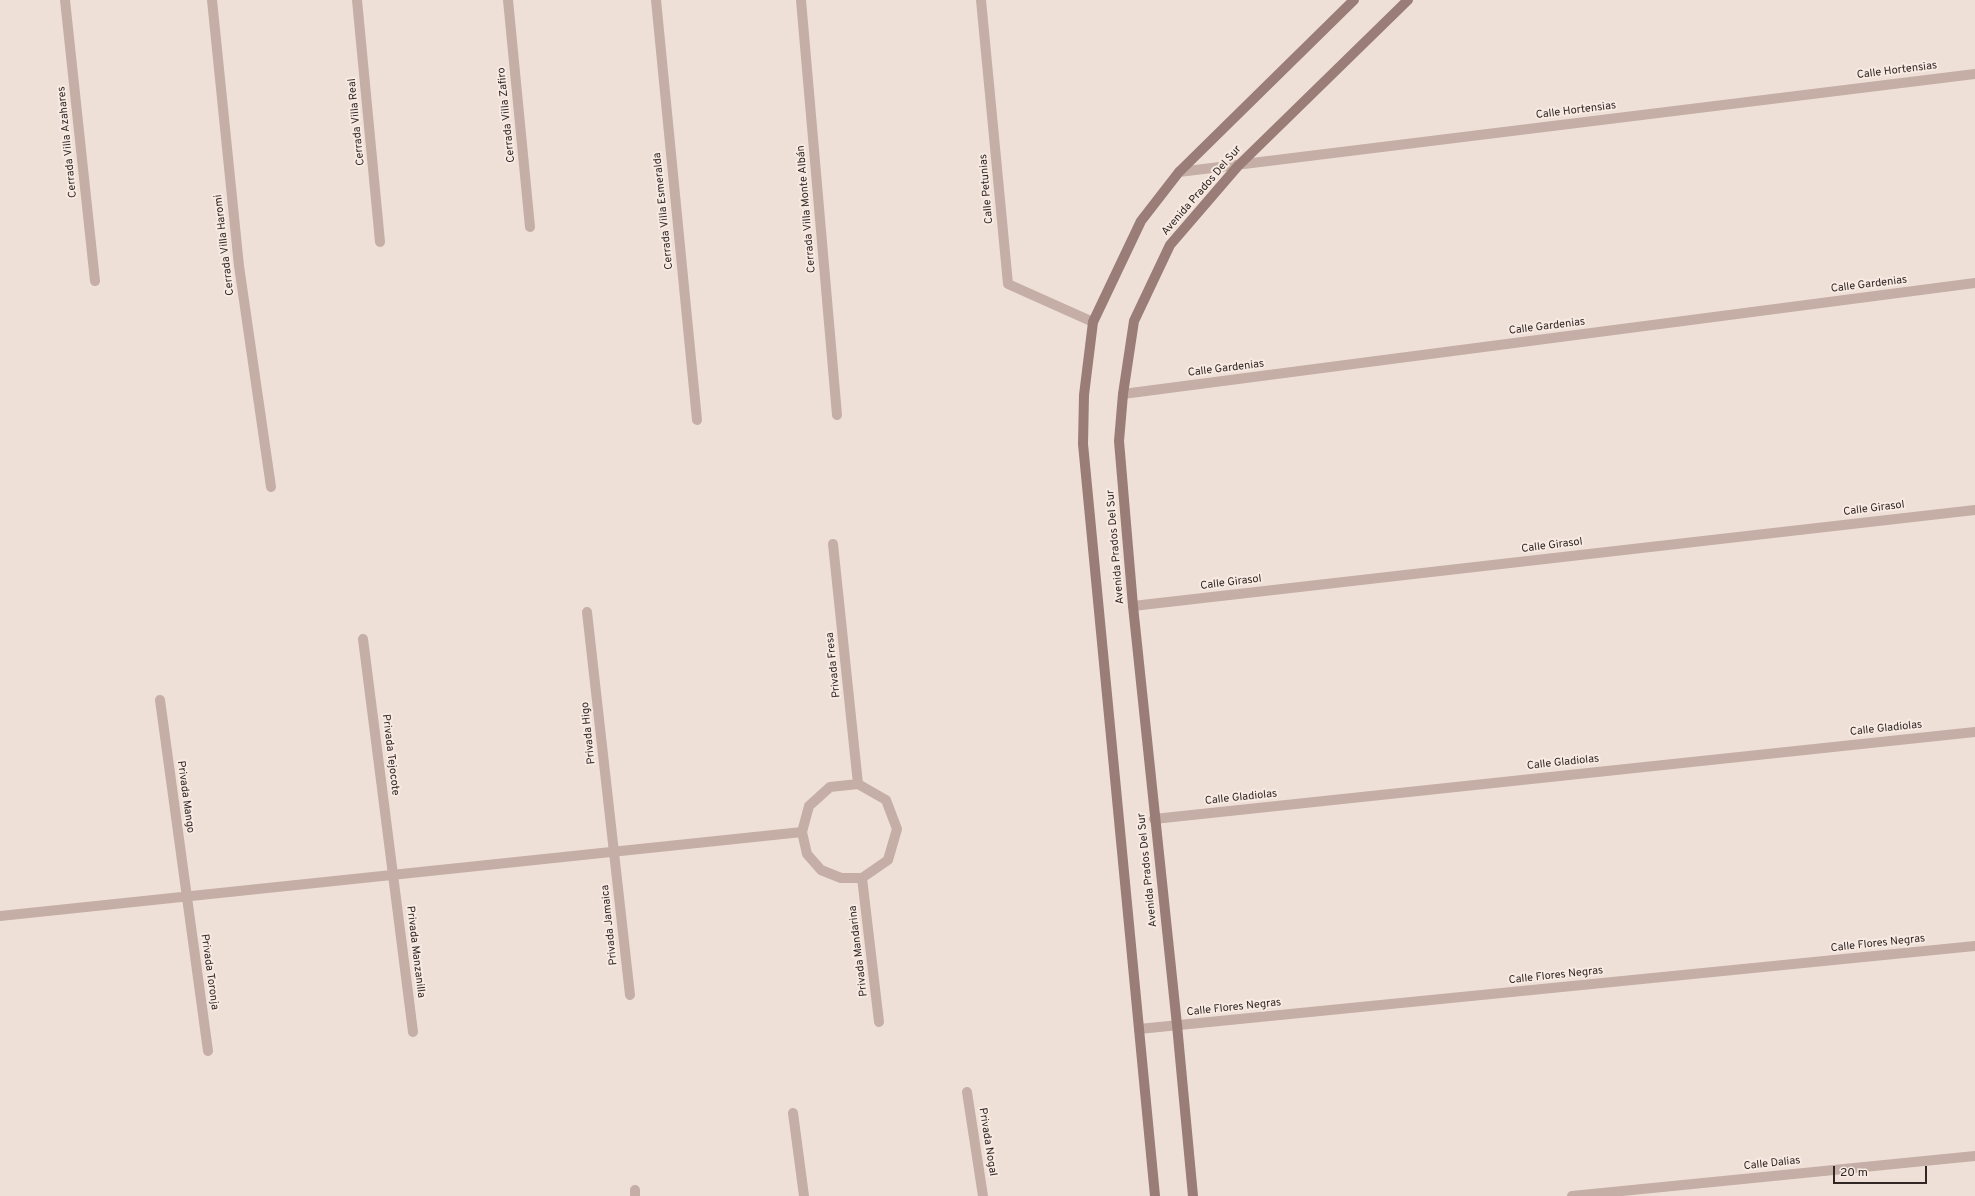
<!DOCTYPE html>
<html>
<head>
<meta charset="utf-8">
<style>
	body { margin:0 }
	#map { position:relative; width:1975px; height:1196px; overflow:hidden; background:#efe0d7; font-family:Overpass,sans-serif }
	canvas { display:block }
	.scale { position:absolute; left:1833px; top:1166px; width:94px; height:18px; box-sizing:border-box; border:2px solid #322725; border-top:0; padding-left:5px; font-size:12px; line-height:14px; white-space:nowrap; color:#322725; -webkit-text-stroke:3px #f7eae3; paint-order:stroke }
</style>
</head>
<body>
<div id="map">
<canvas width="1975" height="1196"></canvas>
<div class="scale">20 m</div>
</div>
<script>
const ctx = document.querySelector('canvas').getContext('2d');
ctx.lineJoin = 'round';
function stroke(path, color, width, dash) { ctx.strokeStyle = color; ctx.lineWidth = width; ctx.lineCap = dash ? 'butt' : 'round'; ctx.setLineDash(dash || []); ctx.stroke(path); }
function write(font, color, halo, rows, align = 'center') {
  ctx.font = font + ' Overpass,sans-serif'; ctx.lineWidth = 4; ctx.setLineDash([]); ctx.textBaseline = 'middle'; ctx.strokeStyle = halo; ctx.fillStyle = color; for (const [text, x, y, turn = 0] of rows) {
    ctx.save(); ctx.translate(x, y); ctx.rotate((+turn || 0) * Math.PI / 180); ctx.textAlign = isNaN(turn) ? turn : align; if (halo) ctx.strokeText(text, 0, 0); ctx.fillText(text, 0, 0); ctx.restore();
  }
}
stroke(new Path2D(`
	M65,0L95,281
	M212,0L239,266L271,487
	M357,0L380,242
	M508,0L530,227
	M656,0L697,420
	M801,0L837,415
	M981,0L1008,284L1093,322
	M1179,172L1975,74
	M1123,394L1975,283
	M833,544L858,784
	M1133,606L1975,510
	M587,612L630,995
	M363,639L413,1032
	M160,700L208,1051
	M858,784L886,800L897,829L888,860L862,878H841L821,870L807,854L802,832L809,806L830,787Z
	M1154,819L1975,732
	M862,878L879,1022
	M0,916L802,832
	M1139,1029L1975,946
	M967,1092L983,1196
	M793,1113L804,1196
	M635,1190V1196
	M1572,1196L1975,1156`), '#c5aea5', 10);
stroke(new Path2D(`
	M1155,1196L1083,444L1084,395L1093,322L1141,221L1179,172L1354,0
	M1193,1196L1177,1025L1133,606L1119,441L1123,394L1134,321L1170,245L1238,166L1408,0`), '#997d76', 10);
write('11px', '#322725', '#f7eae3', [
	["Calle Hortensias",1897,71,-7],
	["Calle Hortensias",1576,111,-7],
	["Cerrada Villa Zafiro",507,115,-96],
	["Cerrada Villa Real",357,122,-96],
	["Cerrada Villa Azahares",68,142,-96],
	["Calle Petunias",987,189,-95],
	["Avenida Prados Del Sur",1202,191,-49],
	["Cerrada Villa Monte Albán",807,209,-95],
	["Cerrada Villa Esmeralda",664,211,-96],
	["Cerrada Villa Haromi",225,245,-97],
	["Calle Gardenias",1869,285,-7],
	["Calle Gardenias",1547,327,-7],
	["Calle Gardenias",1226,369,-7],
	["Calle Girasol",1874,509,-7],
	["Calle Girasol",1552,546,-7],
	["Avenida Prados Del Sur",1116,547,-95],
	["Calle Girasol",1231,583,-7],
	["Privada Fresa",834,665,-96],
	["Calle Gladiolas",1886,729,-6],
	["Privada Higo",589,733,-96],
	["Privada Tejocote",390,755,83],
	["Calle Gladiolas",1563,763,-6],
	["Privada Mango",185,797,82],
	["Calle Gladiolas",1241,798,-6],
	["Avenida Prados Del Sur",1148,870,-96],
	["Privada Jamaica",610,925,-96],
	["Calle Flores Negras",1878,944,-6],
	["Privada Mandarina",859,951,-97],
	["Privada Manzanilla",415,952,83],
	["Privada Toronja",209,972,82],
	["Calle Flores Negras",1556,976,-6],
	["Calle Flores Negras",1234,1008,-6],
	["Privada Nogal",987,1142,81],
	["Calle Dalias",1772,1164,-6]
]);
</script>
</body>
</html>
